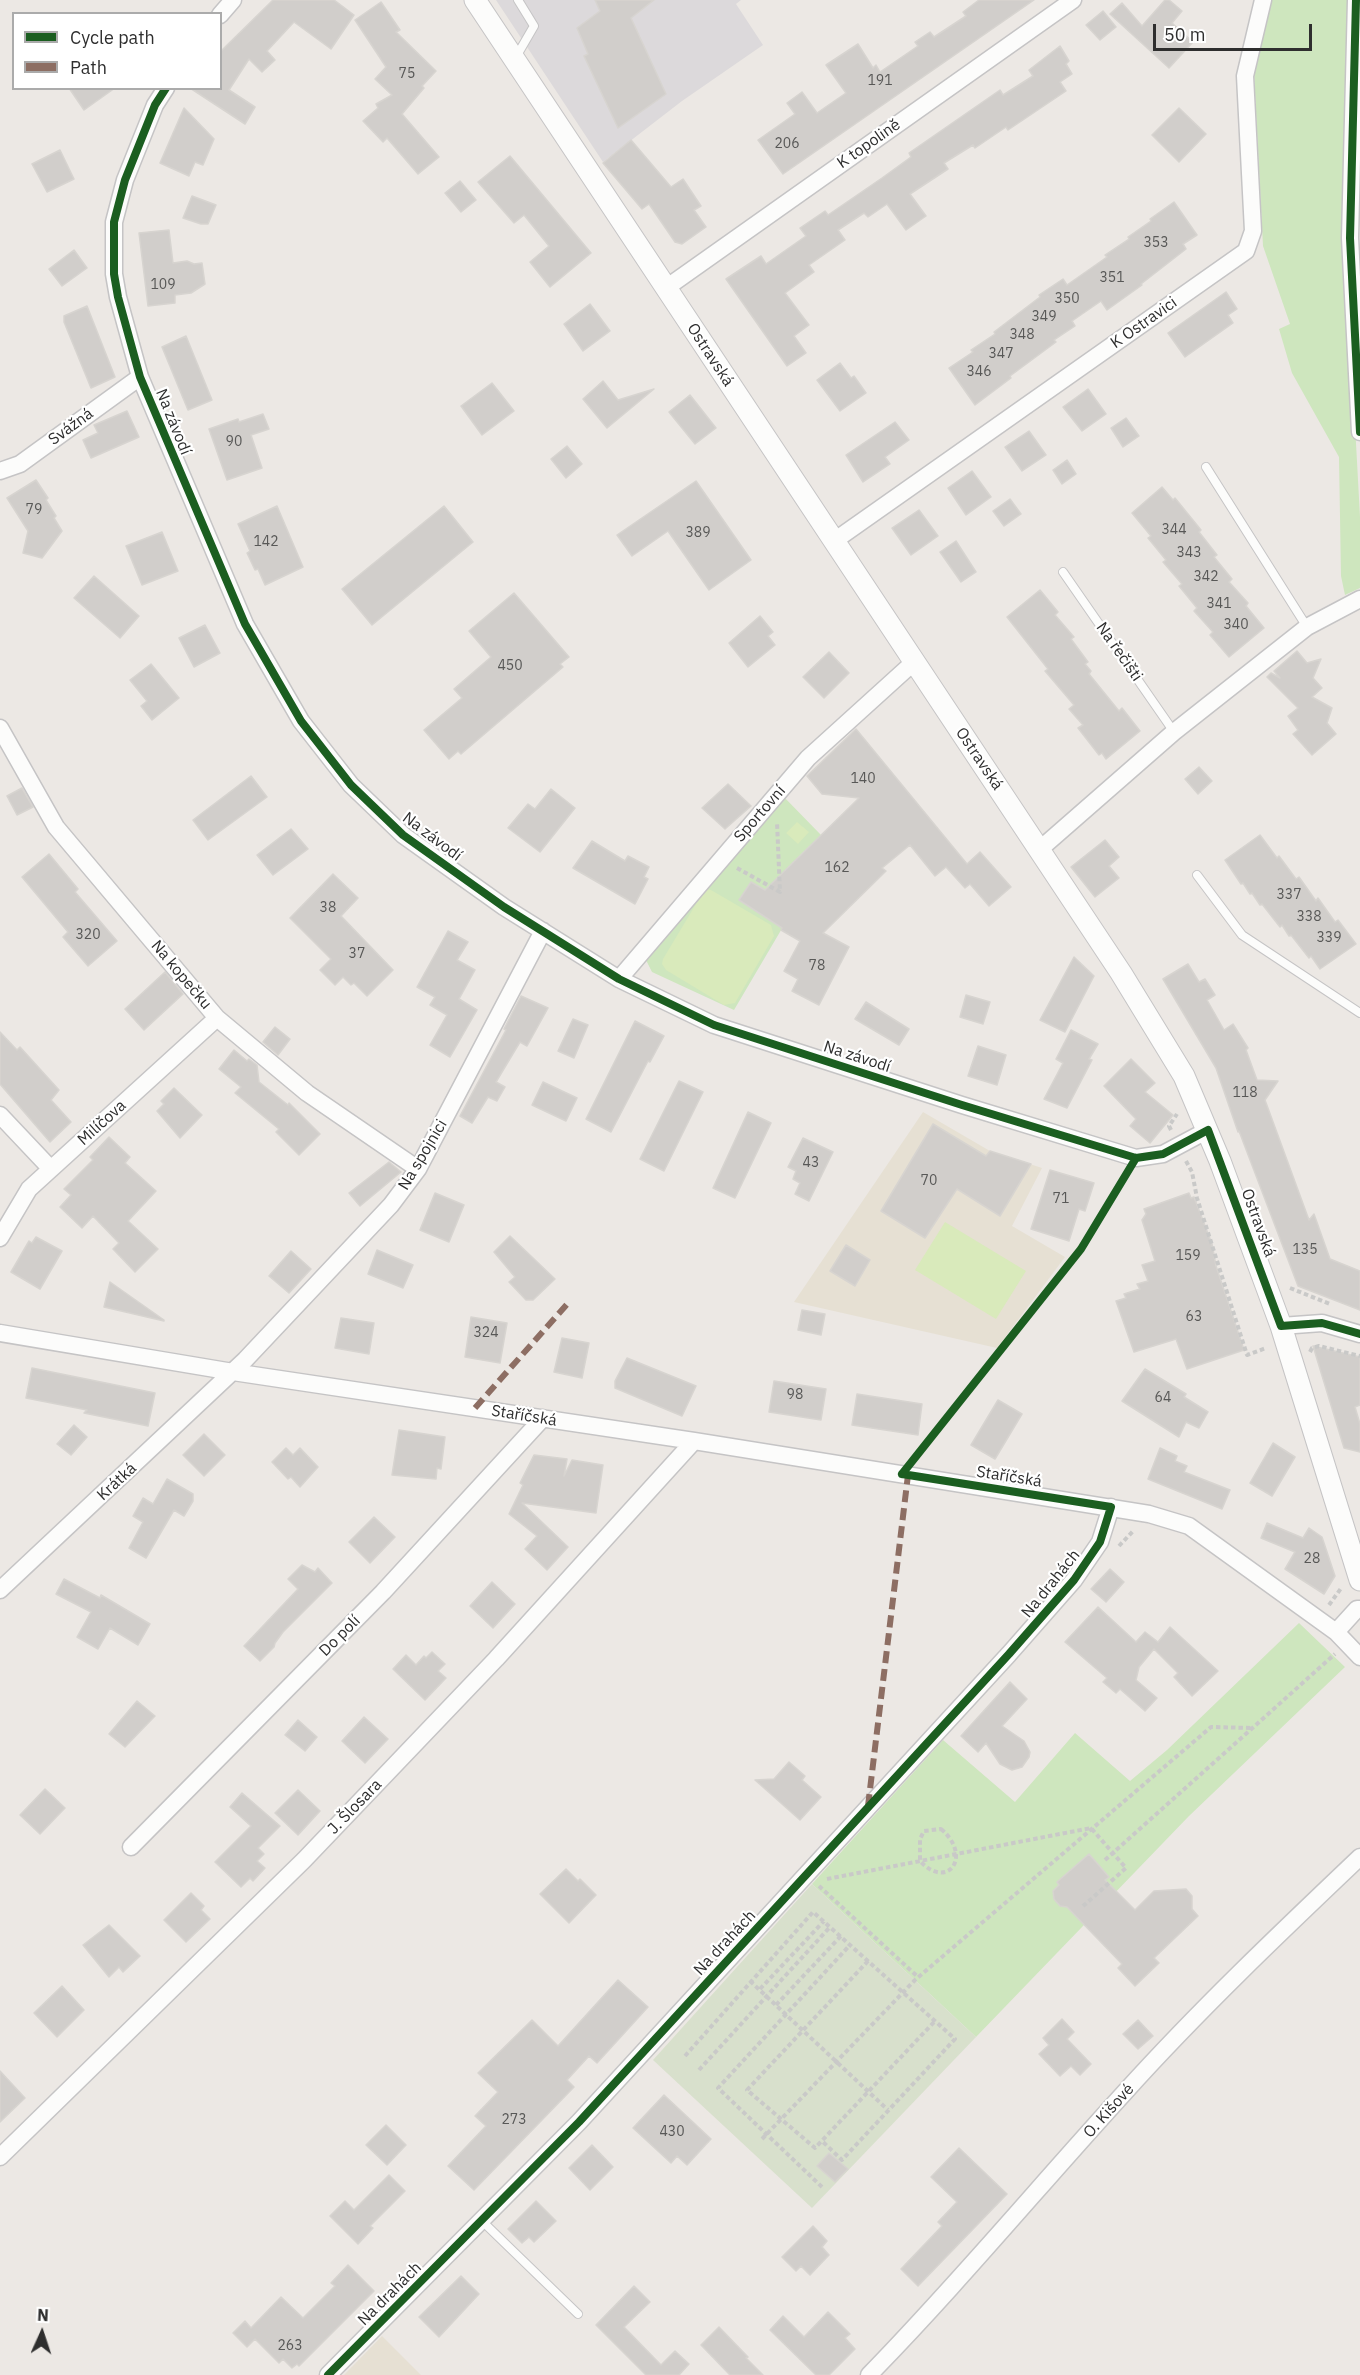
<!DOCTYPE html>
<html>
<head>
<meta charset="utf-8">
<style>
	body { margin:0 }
	#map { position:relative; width:1360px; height:2375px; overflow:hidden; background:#ece8e4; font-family:"IBM Plex Sans",sans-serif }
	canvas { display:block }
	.legend { position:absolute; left:12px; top:12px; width:210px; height:78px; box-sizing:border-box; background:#fff; border:2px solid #ababab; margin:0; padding:8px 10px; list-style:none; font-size:18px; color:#2e2e2e }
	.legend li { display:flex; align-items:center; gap:12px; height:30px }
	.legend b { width:30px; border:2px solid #ababab }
	.north { position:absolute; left:12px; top:2303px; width:60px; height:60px; -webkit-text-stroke:4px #fff; paint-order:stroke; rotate:3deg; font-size:16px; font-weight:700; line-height:24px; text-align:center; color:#2e2e2e }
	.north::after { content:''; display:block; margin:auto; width:21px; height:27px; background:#2e2e2e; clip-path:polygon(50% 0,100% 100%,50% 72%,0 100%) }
	.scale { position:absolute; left:1153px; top:24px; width:159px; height:27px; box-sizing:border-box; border:3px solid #2e2e2e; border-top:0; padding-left:8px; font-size:18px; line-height:21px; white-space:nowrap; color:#2e2e2e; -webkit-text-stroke:4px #fff; paint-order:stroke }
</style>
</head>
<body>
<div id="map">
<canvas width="1360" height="2375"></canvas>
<ul class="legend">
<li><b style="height:8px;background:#1b5e20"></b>Cycle path</li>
<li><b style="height:8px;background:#8d6e63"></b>Path</li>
</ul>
<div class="north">N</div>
<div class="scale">50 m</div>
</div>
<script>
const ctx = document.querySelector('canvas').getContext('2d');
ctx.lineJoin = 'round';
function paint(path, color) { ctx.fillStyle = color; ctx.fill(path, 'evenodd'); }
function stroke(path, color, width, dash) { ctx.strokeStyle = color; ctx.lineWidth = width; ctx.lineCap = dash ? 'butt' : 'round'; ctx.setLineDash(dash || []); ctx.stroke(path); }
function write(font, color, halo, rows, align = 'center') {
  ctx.font = font + ' "IBM Plex Sans",sans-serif'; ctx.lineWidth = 4.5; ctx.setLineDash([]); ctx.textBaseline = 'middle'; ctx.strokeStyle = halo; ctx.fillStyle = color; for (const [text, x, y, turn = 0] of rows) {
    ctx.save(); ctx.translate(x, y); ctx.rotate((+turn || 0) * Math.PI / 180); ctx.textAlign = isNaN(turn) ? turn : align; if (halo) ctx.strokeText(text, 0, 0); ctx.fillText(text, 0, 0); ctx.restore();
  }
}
paint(new Path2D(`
	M496,0H741L736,4L763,45L682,101L603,162Z`), '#dcd9db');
paint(new Path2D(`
	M923,1112L990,1151L1042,1168L1012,1226L1065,1257L997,1348L794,1302Z
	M382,2336L421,2375H344Z`), '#e6e0d3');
paint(new Path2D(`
	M1272,0H1350L1349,314L1360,517V588L1345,595L1341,576L1339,457L1292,373L1279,329L1290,324L1263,246L1254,73Z
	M783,796L821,835L784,871L797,903L734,1010L652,972L646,960Z
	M1299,1623L1345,1667L1189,1816L976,2037L812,1884L943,1740L1015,1802L1075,1733L1130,1781L1167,1750Z`), '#cee6be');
paint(new Path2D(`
	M812,1884L976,2037L812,2208L653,2060Z`), '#d8e0cc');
paint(new Path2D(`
	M797,822L809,832L798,844L786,833Z
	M705,889L711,890L771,925L774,936L735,1003L724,1005L666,970L662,964L663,959Z
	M945,1222L1026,1271L996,1319L915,1270Z`), '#d9eabb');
const building = new Path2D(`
	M273,0H334L354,15L331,49L294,22L267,51L275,60L262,72L249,59L229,90L255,107L245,124L190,88H220V52Z
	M595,0H654L631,18L666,94L618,128L584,56L588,54L577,28L600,11Z
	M979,0H1034L783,174L758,140L795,114L787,103L802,92L817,113L846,93L826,65L858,44L873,68L876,65L880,72L918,46L915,42L930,32L934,37L966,16L963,12Z
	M1165,0H1169L1182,11L1172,23L1193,42L1169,68L1110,14L1122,3L1142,26Z
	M381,2L400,30L396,32L436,71L422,86L424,88L402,114L439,157L418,174L387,138L383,142L363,121L378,108L376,104L392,95L375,79L386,67L355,20Z
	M1103,11L1116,27L1100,40L1086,25Z
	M1060,46L1069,61L1066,64L1072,74L1060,82L1066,91L1008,130L1006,127L975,148L973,145L944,163L948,169L910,194L926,216L906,230L887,204L868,217L864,213L838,230L845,240L809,265L814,272L785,293L809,325L794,336L806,353L787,366L726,279L761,256L766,264L806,236L800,228L825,211L828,215L882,178L911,157L909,153L1000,90L1003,95L1033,76L1029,70Z
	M69,88H115L84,110Z
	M184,108L214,139L203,165L195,162L189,176L160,163Z
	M1179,108L1206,134L1179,162L1152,135Z
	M631,140L671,187L683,179L701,206L694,210L706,227L682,244L675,242L649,204L642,209L603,163Z
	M60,150L74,179L47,192L32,164Z
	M510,156L591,253L550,287L530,262L549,246L524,215L514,223L478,182Z
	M460,181L476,200L461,212L445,193Z
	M192,196L216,205L208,224H201L183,218Z
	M1174,202L1197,235L1183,244L1186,249L1141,284L1142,285L1107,310L1101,301L1072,321L1075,326L1054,340L1056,342L1010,376L1011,378L975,405L949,368L973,352L971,350L995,334L994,332L1040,297L1039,295L1063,279L1067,285L1107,257L1105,255L1129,239L1128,237L1151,221L1150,219Z
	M169,230L173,263L187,261L194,264L202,263L205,284L191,293L175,295V303L148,306L139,233Z
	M74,250L87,268L62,286L49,269Z
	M1226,292L1237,309L1228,315L1233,323L1185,357L1168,333Z
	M590,304L610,331L583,351L564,324Z
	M87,306L115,377L91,388L64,322V316Z
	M186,336L212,400L188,410L162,347Z
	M840,363L851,378L854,376L866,393L840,411L817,380Z
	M603,381L618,400L654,389L607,428L583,399Z
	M492,383L514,411L482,435L461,406Z
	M1088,389L1106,414L1082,431L1063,407Z
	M690,395L716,428L695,444L669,412Z
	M127,411L139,437L91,458L83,440L98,433L94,425Z
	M263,414L269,429L251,435L262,468L227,480L209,429L238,419L239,422Z
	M1126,418L1139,436L1123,447L1111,428Z
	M895,422L909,440L885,457L890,464L863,482L846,455Z
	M1029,431L1046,455L1022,471L1005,447Z
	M567,446L582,464L566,478L551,459Z
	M1067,460L1076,474L1062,484L1053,470Z
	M972,471L991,497L966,515L948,488Z
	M36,480L48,498L46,500L56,516L54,518L62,531L42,558L23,553L28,531L7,498Z
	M696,481L751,560L709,590L668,531L632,556L617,535Z
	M1162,487L1173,500L1175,498L1201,530L1199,532L1217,555L1214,557L1232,579L1229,582L1248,603L1246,606L1264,628L1229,657L1210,635L1213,632L1194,611L1197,608L1179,586L1182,584L1163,562L1166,560L1148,538L1151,536L1132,513Z
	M1010,499L1021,514L1004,526L993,511Z
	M277,506L303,567L265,585L258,569L255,570L247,553L250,551L238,524Z
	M444,506L473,542L372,625L342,589Z
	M919,510L938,536L911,555L892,528Z
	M162,532L178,571L142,585L126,546Z
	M956,541L976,572L961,582L940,552Z
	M94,576L139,616L120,638L74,598Z
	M1040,590L1058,612L1055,615L1074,637L1071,639L1088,662L1085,664L1091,671L1089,674L1119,711L1122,708L1140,731L1106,759L1102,753L1099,755L1078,728L1083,725L1069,709L1074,705L1045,671L1048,669L1007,617Z
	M514,593L569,657L560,664L563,667L461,754L458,751L449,759L424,730L462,698L454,689L491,657L469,631Z
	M760,616L773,632L768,636L775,645L748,667L729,643Z
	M205,625L220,653L194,667L179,638Z
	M1297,651L1307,663L1321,659L1313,678L1322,688L1312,697L1332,708L1327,723L1336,734L1312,755L1293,734L1298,730L1288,716L1298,708L1267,677L1271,673L1280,678L1274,671Z
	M829,652L849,673L824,698L803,677Z
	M151,664L179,698L152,720L141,706L147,701L130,680Z
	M856,729L967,864L980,852L1011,887L989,906L970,884L965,888L946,867L935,876L910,845L882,868L886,871L823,933L849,947L819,1005L792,991L798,979L784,971L800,941L781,930L782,928L739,900L751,882L765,890L859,798L822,794L807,776Z
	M1199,767L1212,781L1198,794L1185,779Z
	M251,776L267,797L208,840L193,820Z
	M728,784L751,806L725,829L702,808Z
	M22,788L33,807L17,815L7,796Z
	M551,789L575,808L540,852L508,828L528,804L535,809Z
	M291,829L308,849L273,875L257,855Z
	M1260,835L1277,858L1279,856L1296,879L1299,877L1316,901L1318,898L1335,922L1338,920L1356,944L1320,969L1311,956L1309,958L1291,935L1289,936L1282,925L1280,927L1262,904L1260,905L1252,893L1250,894L1243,883L1241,884L1225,860Z
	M1105,840L1119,857L1109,866L1119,878L1095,897L1071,867Z
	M592,841L625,861L628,856L649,867L644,877L648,879L635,904L573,868Z
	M49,854L78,889L75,892L117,941L88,966L63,937L68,932L22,877Z
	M333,874L358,898L341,916L393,970L367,996L354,983L351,985L343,977L335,985L320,970L331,959L290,918Z
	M448,931L468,942L457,960L475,970L459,999L477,1010L450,1057L430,1045L447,1015L430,1005L435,997L417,987Z
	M1074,957L1094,976L1065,1032L1040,1020Z
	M1188,964L1199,982L1205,979L1215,995L1207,1000L1224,1030L1233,1024L1248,1048L1246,1050L1257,1080L1278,1081L1265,1100L1309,1220L1314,1214L1330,1259L1360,1271V1310L1298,1286L1239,1131L1238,1132L1216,1068L1163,979Z
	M165,972L183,994L144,1030L125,1009Z
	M966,995L990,1002L983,1024L960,1017Z
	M521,996L548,1008L527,1046L520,1042L496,1082L505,1087L497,1101L488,1097L472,1123L460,1116L506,1030L504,1029Z
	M866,1002L909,1029L899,1045L855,1019Z
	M573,1019L588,1025L574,1058L558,1051Z
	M635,1021L664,1036L650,1062L648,1061L611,1132L586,1119Z
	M275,1027L290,1039L278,1055L263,1042Z
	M1071,1030L1098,1044L1089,1059L1092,1060L1067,1108L1044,1099L1063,1063L1056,1059Z
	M0,1032L17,1050L20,1047L59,1090L51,1100L71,1122L50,1142L0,1084Z
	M978,1046L1006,1055L997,1085L968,1076Z
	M234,1050L247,1061L249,1059L257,1065L259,1082L288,1105L289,1103L320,1134L299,1155L276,1132L279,1129L235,1093L241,1087L219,1069Z
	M1131,1059L1155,1083L1145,1092L1173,1115L1150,1143L1130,1126L1136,1119L1104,1086Z
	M679,1081L703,1092L664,1171L640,1159Z
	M543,1082L577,1098L566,1121L532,1105Z
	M174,1088L202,1115L180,1138L157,1111L164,1104L161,1101Z
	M748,1112L771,1123L735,1198L713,1188Z
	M933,1124L986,1156L990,1151L1031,1164L1000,1216L957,1189L925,1238L881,1211Z
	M109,1137L130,1157L125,1163L156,1191L128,1221L158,1249L135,1272L113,1249L119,1243L93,1216L82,1228L60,1207L71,1195L64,1189L93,1160L90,1157Z
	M803,1138L833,1152L809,1201L795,1194L800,1183L793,1179L796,1171L788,1167Z
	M389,1162L401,1172L360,1206L349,1193Z
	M1050,1170L1094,1183L1085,1211L1079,1209L1069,1241L1031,1229Z
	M435,1193L464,1205L449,1242L420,1230Z
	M1189,1193L1191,1198L1194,1197L1212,1244L1216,1266L1244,1350L1187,1369L1176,1339L1134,1352L1116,1301L1126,1298L1124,1294L1140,1289L1137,1284L1148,1281L1142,1265L1155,1261L1142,1220L1146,1214L1144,1209Z
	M510,1236L555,1279L533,1300H526L509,1282L515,1277L494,1252Z
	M36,1237L62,1251L40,1289L11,1272L29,1241L32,1243Z
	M846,1245L870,1260L855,1286L830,1271Z
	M377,1250L413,1265L403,1288L368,1274Z
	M291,1251L311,1269L289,1293L269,1276Z
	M110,1282L164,1320V1321L104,1307Z
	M802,1310L825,1314L821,1335L798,1330Z
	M471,1317L507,1323L500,1363L465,1357Z
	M341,1318L374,1323L369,1354L335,1348Z
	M562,1338L589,1343L582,1378L554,1372Z
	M1313,1346L1360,1357V1405L1355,1407L1360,1424V1452L1344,1448Z
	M627,1358L696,1386L682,1416L615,1388V1381Z
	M32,1368L155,1393L148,1426L84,1413L87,1410L26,1398Z
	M1145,1369L1186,1394L1184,1397L1208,1412L1199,1428L1186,1422L1179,1437L1122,1401Z
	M774,1381L826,1389L821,1420L769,1412Z
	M857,1394L922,1404L918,1435L852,1425Z
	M998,1400L1022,1414L995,1459L971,1445Z
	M74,1425L87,1437L71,1455L57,1444Z
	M399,1430L445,1437L441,1469L437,1468L436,1479L392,1475Z
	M204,1434L225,1455L204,1476L183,1455Z
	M1273,1443L1295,1457L1272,1496L1250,1483Z
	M286,1448L293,1455L300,1448L318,1467L300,1487L291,1477L288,1479L272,1462Z
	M1160,1448L1177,1456L1175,1461L1187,1466L1184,1472L1230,1490L1222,1509L1148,1479Z
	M534,1455L567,1459L564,1476L572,1460L603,1465L596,1513L522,1503L568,1547L547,1570L525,1549L537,1536L509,1514L523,1485L520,1483Z
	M167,1479L193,1494V1501L184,1516L174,1510L146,1558L129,1548L143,1522L133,1516L143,1498L153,1504Z
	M374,1517L395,1537L370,1563L349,1542Z
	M1267,1523L1303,1538L1309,1528L1322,1537L1335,1576L1324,1594L1285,1569L1295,1552L1261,1538Z
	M302,1565L315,1572L318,1568L332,1583L283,1632L275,1643L274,1647L260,1661L244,1646L298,1589L288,1579Z
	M1110,1569L1124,1582L1106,1602L1091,1589Z
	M64,1579L100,1598L101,1595L150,1624L138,1645L110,1628L98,1649L77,1637L91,1612L56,1594Z
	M492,1582L515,1604L493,1628L470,1606Z
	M1098,1607L1136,1642L1145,1632L1158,1642L1170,1627L1218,1671L1192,1696L1174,1677L1178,1673L1154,1649L1139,1667L1136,1680L1157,1698L1145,1711L1120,1689L1116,1693L1103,1682L1107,1678L1065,1642Z
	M432,1652L445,1664L438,1671L446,1678L425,1700L393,1669L406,1655L416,1665L424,1656L426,1658Z
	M1010,1682L1027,1699L1002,1726L1024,1741L1030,1752L1029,1757L1022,1767L1012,1770L1000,1764L986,1743L978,1752L961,1736Z
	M137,1701L155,1716L125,1747L109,1734Z
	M364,1717L388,1739L365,1763L342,1741Z
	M298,1720L317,1737L305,1751L285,1735Z
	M789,1762L805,1776L802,1780L821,1797L800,1820L755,1780L774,1779Z
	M45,1789L65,1808L40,1834L20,1815Z
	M298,1790L320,1811L298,1835L275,1813Z
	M242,1793L280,1826L258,1848L264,1854L257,1861L265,1868L253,1881L250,1878L241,1887L215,1862L251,1826L230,1807Z
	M1089,1854L1109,1877L1105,1880L1135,1910L1154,1891L1186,1889L1192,1896V1909L1198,1916L1154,1958L1159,1963L1135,1986L1118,1968L1122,1964L1067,1907L1060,1906L1054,1899L1053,1891L1059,1885L1057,1882Z
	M566,1869L578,1881L580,1879L596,1895L569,1923L540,1894Z
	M191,1893L204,1906L201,1910L210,1919L186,1942L164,1920Z
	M109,1925L140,1956L123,1972L119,1967L109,1977L83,1945Z
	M618,1980L648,2007L597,2063L589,2056L567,2080L574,2087L474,2190L448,2166L486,2126L475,2116L498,2092L478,2073L532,2020L558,2046Z
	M62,1986L84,2010L57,2037L34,2013Z
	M1062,2019L1074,2032L1067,2039L1091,2064L1080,2075L1071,2066L1060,2076L1039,2054L1049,2045L1043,2038Z
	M1138,2020L1153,2036L1138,2049L1123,2034Z
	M0,2071L25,2098L0,2122Z
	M664,2095L711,2139L687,2165L677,2156L671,2163L633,2128Z
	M386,2125L406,2145L387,2165L366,2145Z
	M592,2145L613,2167L590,2190L569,2168Z
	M959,2148L1007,2194L918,2286L901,2269L942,2226L938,2222L957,2202L931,2177Z
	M829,2153L848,2169L835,2182L817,2166Z
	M389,2175L405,2191L370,2226L373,2228L358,2244L330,2216L345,2201L354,2210Z
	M536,2201L556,2221L534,2242L529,2237L522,2243L508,2229Z
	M813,2226L827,2241L822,2247L829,2255L810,2275L801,2266L796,2271L782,2257Z
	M348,2265L374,2291L299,2366L297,2364L292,2368L283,2359L279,2363L255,2339L247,2347L233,2333L245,2321L251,2328L281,2297L303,2318L335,2286L331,2283Z
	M461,2276L479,2294L439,2337L419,2317Z
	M634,2286L650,2302L624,2327L661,2365L675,2351L689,2364L679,2375H646L596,2325Z
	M828,2312L850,2334L845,2338L855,2349L829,2375H816L770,2330L783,2316L804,2337Z
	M719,2327L748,2357L746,2358L763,2375H730L701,2345Z`);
paint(building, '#d1cecb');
stroke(building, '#d7d4d0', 1.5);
const service = new Path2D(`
	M516,57L534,26L518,0
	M1206,467L1307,627
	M1063,572L1174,732
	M1197,875L1242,935L1360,1013
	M482,2221L578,2314`);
const minor = new Path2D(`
	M1356,0L1350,238L1360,432
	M220,15L233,0
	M166,88L155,105L125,180L114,222V274L118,297L140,377L245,624L301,721L351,785L403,835L504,907L619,979L714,1025L962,1105L1136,1158L1163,1154L1208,1130
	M666,288L1073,0
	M0,471L20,464L140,377
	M834,541L1246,251L1253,231L1245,76L1263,0
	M0,728L56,827L217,1018L307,1093L418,1169
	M1039,850L1174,732L1307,627L1360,599
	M619,979L808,758L914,662
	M0,1115L51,1169
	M0,1238L29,1189L217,1018
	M1281,1326L1322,1323L1360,1334
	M0,1333L233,1372L694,1441L1149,1514L1189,1526L1336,1632L1360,1657
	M0,1590L245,1360L391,1205L418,1169L543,931
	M1336,1632L1357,1609H1360
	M131,1847L383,1592L543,1418
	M0,2157L304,1860L496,1659L694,1441
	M328,2375L579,2122L1009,1654L1074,1580L1100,1542L1111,1507
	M869,2375C958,2284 1039,2186 1125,2092C1199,2010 1280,1933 1360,1857`);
const tertiary = new Path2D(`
	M475,0L1121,973L1184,1076L1220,1161L1281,1326L1360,1580`);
stroke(service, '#c5c4c5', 10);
stroke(minor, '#c5c4c5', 19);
stroke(tertiary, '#c5c4c5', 23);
stroke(new Path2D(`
	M737,868L780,892L777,822
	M1171,1130L1169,1126L1177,1114
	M1186,1161L1192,1172L1197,1198L1247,1355L1266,1348
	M1290,1288L1330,1304
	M1310,1352L1312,1348L1319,1346L1360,1356
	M915,1459L1081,1249L1126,1174
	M1119,1546L1134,1530
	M1329,1605L1342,1587
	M941,1829C973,1856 948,1891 920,1861V1839L924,1831Z
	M1105,1860L1335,1654
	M827,1879L1091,1828L1126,1868L1082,1907
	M819,1886L918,1977
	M868,1961L747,2090L815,2148L935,2021
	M750,1981L888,2110
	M760,1989L824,1921
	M776,2005L841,1936
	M685,2056L813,1912L955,2039L842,2160L822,2141
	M699,2070L830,1927
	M762,2139L915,1980L1211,1727L1252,1728
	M822,2187L718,2088L850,1945`), '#c9c9c8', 4, [4.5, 3]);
stroke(service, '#fcfcfb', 8);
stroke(minor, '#fcfcfb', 16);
stroke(tertiary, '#fcfcfb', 21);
stroke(new Path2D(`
	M475,1408L569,1302
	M868,1806L908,1475`), '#8d6e63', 6, [12, 6]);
stroke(new Path2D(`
	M1356,0L1350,238L1360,432
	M166,88L155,105L125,180L114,222V274L118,297L140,377L245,624L301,721L351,785L403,835L504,907L619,979L714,1025L962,1105L1136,1158L1163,1154L1208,1130L1281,1326L1322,1323L1360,1334
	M902,1474L1081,1249L1136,1158
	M328,2375L579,2122L1009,1654L1074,1580L1100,1542L1111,1507L902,1474`), '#1b5e20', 8);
write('14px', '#585857', null, [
	["75",407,74],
	["191",880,81],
	["206",787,144],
	["353",1156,243],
	["351",1112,278],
	["109",163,285],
	["350",1067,299],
	["349",1044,317],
	["348",1022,335],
	["347",1001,354],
	["346",979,372],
	["90",234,442],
	["79",34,510],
	["344",1174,530],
	["389",698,533],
	["142",266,542],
	["343",1189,553],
	["342",1206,577],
	["341",1219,604],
	["340",1236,625],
	["450",510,666],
	["140",863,779],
	["162",837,868],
	["337",1289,895],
	["38",328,908],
	["338",1309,917],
	["320",88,935],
	["339",1329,938],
	["37",357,954],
	["78",817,966],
	["118",1245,1093],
	["43",811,1163],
	["70",929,1181],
	["71",1061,1199],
	["135",1305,1250],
	["159",1188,1256],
	["63",1194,1317],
	["324",486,1333],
	["98",795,1395],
	["64",1163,1398],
	["28",1312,1559],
	["273",514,2120],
	["430",672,2132],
	["263",290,2346]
]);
write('16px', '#2e2e2e', '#fff', [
	["K topolině",869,144,-35],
	["K Ostravici",1144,323,-35],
	["Ostravská",710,355,57],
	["Na závodí",173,422,68],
	["Svážná",71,427,-36],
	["Na řečišti",1119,652,55],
	["Ostravská",979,759,56],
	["Sportovní",760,814,-49],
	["Na závodí",432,837,37],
	["Na kopečku",181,975,50],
	["Na závodí",857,1057,18],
	["Milíčova",102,1123,-42],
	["Na spojnici",423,1155,-59],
	["Ostravská",1258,1223,70],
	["Staříčská",524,1416,9],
	["Staříčská",1009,1477,9],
	["Krátká",117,1482,-43],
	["Na drahách",1051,1584,-51],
	["Do polí",340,1636,-45],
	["J. Šlosara",355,1807,-46],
	["Na drahách",725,1943,-47],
	["O. Kišové",1109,2111,-48],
	["Na drahách",390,2294,-45]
]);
</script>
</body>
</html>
